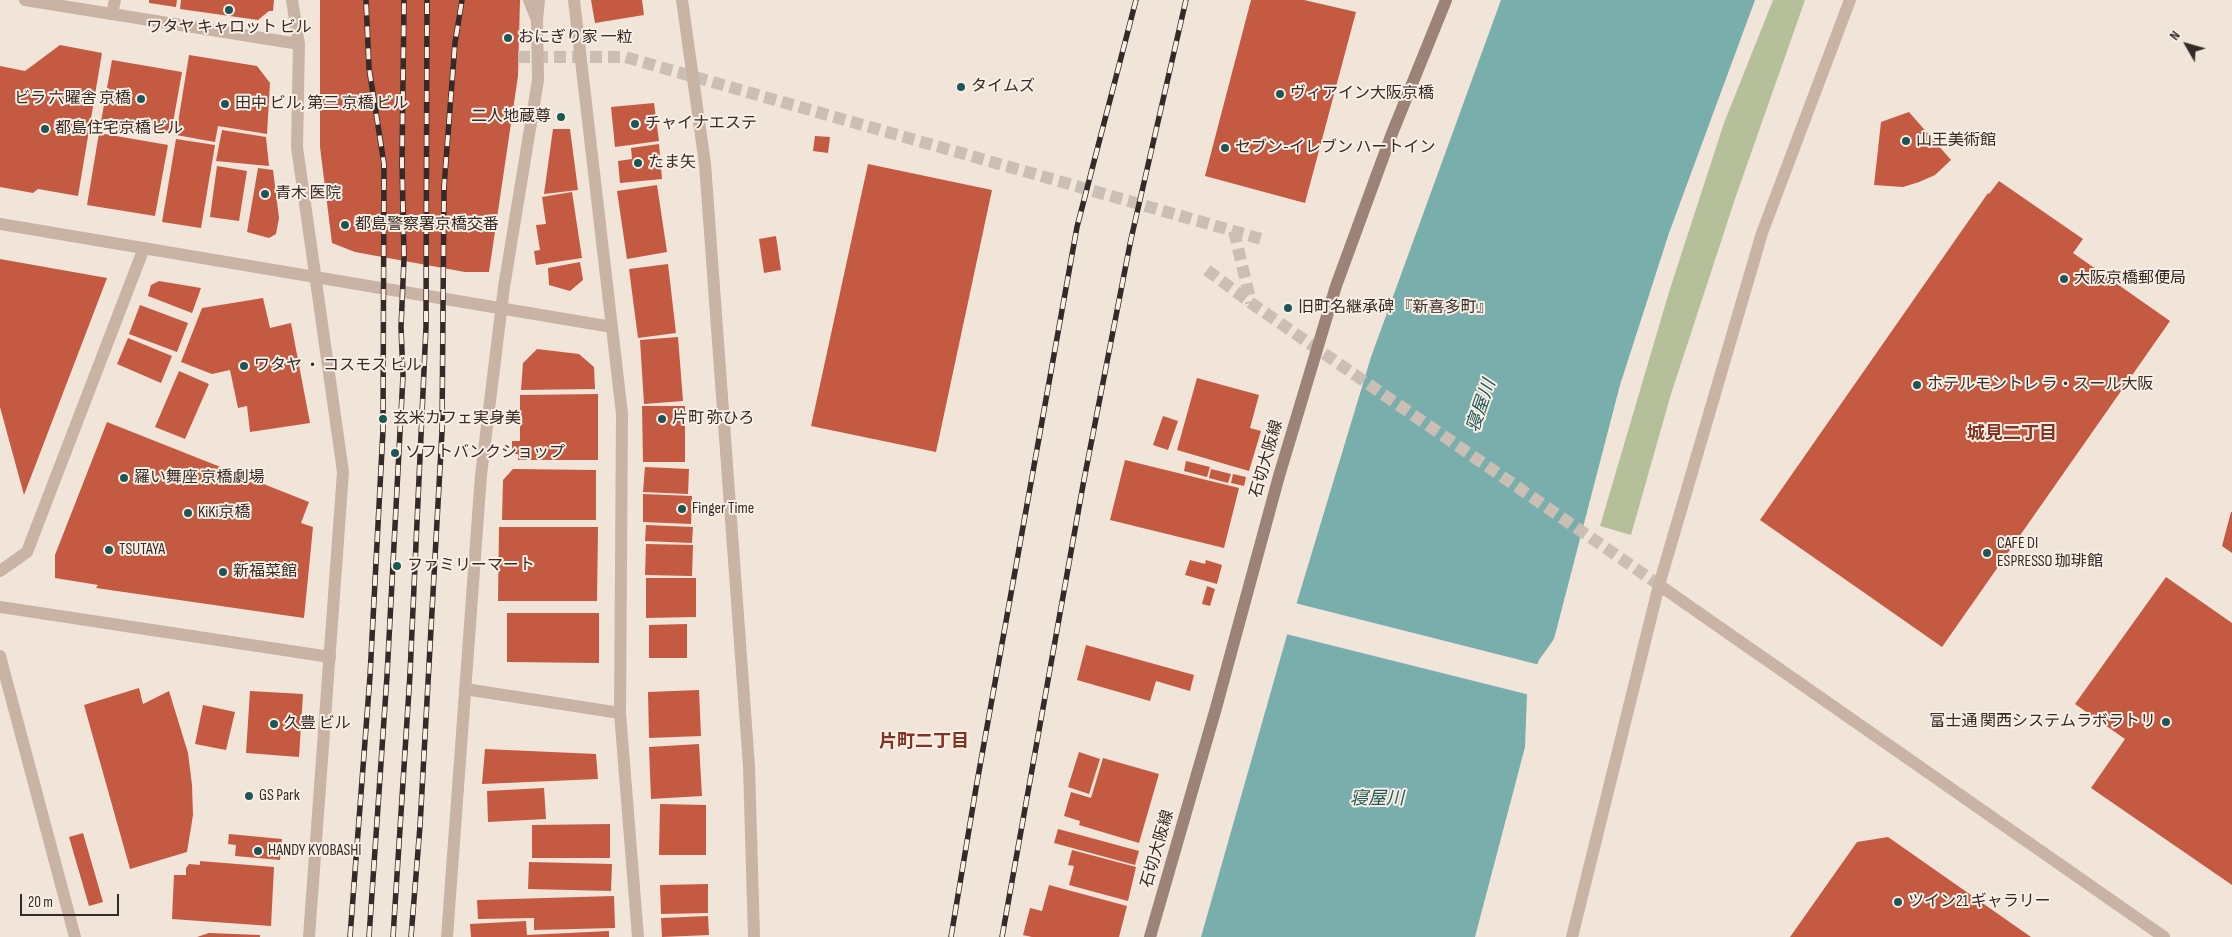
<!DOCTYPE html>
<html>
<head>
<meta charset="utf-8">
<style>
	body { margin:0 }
	#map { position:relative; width:2232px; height:937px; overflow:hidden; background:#f1e4d9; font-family:"Sofia Sans Condensed",sans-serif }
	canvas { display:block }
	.north { position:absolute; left:2162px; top:20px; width:50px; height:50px; -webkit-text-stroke:4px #f9efe5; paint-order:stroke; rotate:308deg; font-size:14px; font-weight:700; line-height:20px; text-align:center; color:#352a27 }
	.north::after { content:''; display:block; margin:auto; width:18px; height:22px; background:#352a27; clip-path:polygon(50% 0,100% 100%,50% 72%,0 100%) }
	.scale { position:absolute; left:20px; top:894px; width:99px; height:22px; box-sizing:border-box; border:2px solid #352a27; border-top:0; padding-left:6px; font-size:15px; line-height:18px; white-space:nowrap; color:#352a27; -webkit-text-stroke:4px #f9efe5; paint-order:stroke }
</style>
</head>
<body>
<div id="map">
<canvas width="2232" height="937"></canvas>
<div class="north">N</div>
<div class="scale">20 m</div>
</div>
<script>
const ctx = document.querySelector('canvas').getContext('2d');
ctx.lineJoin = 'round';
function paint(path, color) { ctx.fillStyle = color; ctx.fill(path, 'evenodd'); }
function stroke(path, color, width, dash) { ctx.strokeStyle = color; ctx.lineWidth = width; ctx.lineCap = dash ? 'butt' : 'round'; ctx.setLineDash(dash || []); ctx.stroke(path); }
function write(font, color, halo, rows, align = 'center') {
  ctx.font = font + ' "Sofia Sans Condensed","Noto Sans JP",sans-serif'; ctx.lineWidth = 4; ctx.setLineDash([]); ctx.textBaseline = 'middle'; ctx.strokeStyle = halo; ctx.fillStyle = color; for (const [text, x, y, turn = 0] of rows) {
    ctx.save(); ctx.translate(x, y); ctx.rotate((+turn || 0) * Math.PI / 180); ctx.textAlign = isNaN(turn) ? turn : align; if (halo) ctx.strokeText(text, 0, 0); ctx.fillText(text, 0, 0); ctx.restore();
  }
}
paint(new Path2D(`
	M1773,0H1805L1736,196L1671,394L1631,535L1600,526L1669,292L1724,123Z`), '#b5c09a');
paint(new Path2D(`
	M1501,0H1755L1669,233L1620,385L1554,639L1539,660L1527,694L1525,747L1475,937H1201L1287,635L1371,357Z`), '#79aead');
paint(new Path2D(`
	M1295,603L1540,665L1530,695L1286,634Z`), '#f1e4d9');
paint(new Path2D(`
	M149,0H177L176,7L149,3Z
	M181,0H274L273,11H269L258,20L180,9Z
	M320,0H520L518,76L489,272H465L355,252L332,243L320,147Z
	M591,0H642L644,15L595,23Z
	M1251,0H1304L1356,12L1305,203L1205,176Z
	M60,45L102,53L78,196L38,189L33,193L0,187V66L25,71Z
	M189,55L257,66L270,83L267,134L218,126L215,142L176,135Z
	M112,60L182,72L171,134L123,125L122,132L100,127Z
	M654,103L659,141L615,147L611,107Z
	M1909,112L1951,160L1935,175L1919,182L1903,187L1874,185L1881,122Z
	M553,129H570L578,190L544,194Z
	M222,130L266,137L269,166L216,161Z
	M99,133L168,145L155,216L87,205Z
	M815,136L830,137L828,153L813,151Z
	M176,139L215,145L201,228L162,222Z
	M659,144L662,179L620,183L618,161L632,159L631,148Z
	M868,164L992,190L936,452L811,426Z
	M217,166L247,171L239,221L210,217Z
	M258,168L273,170L279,218L276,234L269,238L247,232Z
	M1999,181L2083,239L2073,253L2170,321L1942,647L1760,520L1988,193L1989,194Z
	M657,185L667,252L627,259L617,191Z
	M572,192L582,258L536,265L534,251L540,250L536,225L546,224L542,197Z
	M776,236L781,270L764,273L759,239Z
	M0,259L107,278L24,495L0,407Z
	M580,262L583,280L570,291L549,285L548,268Z
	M668,264L676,333L638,338L629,269Z
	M159,281L201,288L192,313L148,296L151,285Z
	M263,298L270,328L291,323L310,423L250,432L247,406L238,408L230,370L212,374L181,362L202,308Z
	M140,305L188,323L177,352L129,334Z
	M678,337L683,401L644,404L640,340Z
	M128,338L172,356L161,383L117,364Z
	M537,349L579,354L594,367L595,389L521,390L523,363Z
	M179,371L209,384L185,439L155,427Z
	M1197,378L1259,395L1250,428L1261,431L1249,471L1177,450Z
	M598,394V460H518V454H512V441H520V395Z
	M642,406H685V462H643Z
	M1163,416L1178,421L1168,450L1153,445Z
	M107,422L309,502L301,523L313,527L304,618L96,588L98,585L55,578V555Z
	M1125,460L1239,488L1224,548L1110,520Z
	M1186,461L1210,467L1207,477L1184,471Z
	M645,467L689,469L688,494L643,492Z
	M513,469L596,470V520H502L503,480Z
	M1211,469L1231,474L1228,483L1209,478Z
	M1233,474L1246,477L1244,486L1231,483Z
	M643,494L692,496L691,524L643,522Z
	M2231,512H2232V553L2222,546Z
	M646,525L693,527L692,543L645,541Z
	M499,527H598L597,601H498Z
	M646,544L693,545L692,576L645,575Z
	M1190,560L1205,564L1206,560L1222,565L1217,584L1185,575Z
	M2166,577L2232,623V885L2091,788L2125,739L2075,704Z
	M646,578H696V617L646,618Z
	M1207,586L1215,589L1210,606L1202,604Z
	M507,613H599V663L507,662Z
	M687,624V658H649V625Z
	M1086,645L1194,675L1190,691L1156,681L1150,701L1077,680Z
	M139,688L143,704L169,691L188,753L192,785L193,815L187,852L130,869L84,705Z
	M699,690L701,736L649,738L648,692Z
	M250,691L303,694L299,757L246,753Z
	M203,705L235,712L226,750L195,744Z
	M699,744L702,796L651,799L649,747Z
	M485,749L596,754L598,779L482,784Z
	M1079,752L1100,759L1089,794L1068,787Z
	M1103,758L1159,774L1139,843L1079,825L1080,821L1064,816L1071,792L1091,798Z
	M544,788L546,819L488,822L487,791Z
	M660,804L706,805V855H659Z
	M610,824V858H532V825Z
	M1058,829L1139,851L1135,865L1054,843Z
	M83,833L103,902L89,906L69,837Z
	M229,834L282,839L280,860L235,856L236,845L228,844Z
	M1888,837L2031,937H1790L1857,842Z
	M1072,850L1136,867L1128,901L1069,885L1074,866L1068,865Z
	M200,861L274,867L271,926L172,919L174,875H186V868L189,864L200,865Z
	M529,862L612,864L611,891L528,889Z
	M708,884V913L661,914L660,885Z
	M1049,885L1127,906L1119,937H1032L1023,935L1030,908L1042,911Z
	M614,896L615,928L534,930V918L478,919L477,900Z
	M708,916L709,935L662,937L661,918Z
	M526,921L527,935L609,931V937H471L470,924Z
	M209,933L260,935V937H197Z`), '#c55a43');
stroke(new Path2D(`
	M518,57H625L1265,240
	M1234,231L1251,303
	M1207,270L1251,303L1668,591`), '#cbbfb5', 12, [12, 6]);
stroke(new Path2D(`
	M529,0L537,20`), '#c9b3a5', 12);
stroke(new Path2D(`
	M25,0L299,44
	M292,0L299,44L297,147L343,472L309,937
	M574,0L622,414L620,713L638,937
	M682,0L705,164L749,766L754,937
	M112,14L115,0
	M0,571L27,552L144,248
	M0,656L75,937
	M447,937L481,475L504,287L538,80L537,20L539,0
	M1572,937L1659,585`), '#c9b3a5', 12);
stroke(new Path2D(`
	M1850,0L1762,233L1659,585L2164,937
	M0,224L612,327
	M0,607L330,657
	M465,689L620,713`), '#c9b3a5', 12);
stroke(new Path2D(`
	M1150,937L1216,708L1279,476L1336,286L1391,136L1446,0`), '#9c8277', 12);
const rail = new Path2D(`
	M350,937L370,676L383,430L384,164L369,68L366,0
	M369,937L387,676L403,376L401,327L404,259L402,163L404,0
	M393,937L410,674L426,327L427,0
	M411,937L420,826L442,432L444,187L455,43L462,0
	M951,937L976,788L1077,227L1136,0
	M1002,937L1083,485L1131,239L1186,0`);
stroke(rail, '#352a27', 5.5);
stroke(rail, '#f9efe5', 4, [11]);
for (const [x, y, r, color] of [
	[229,10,5,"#1d5656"],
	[508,38,5,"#1d5656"],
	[961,87,5,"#1d5656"],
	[1280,94,5,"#1d5656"],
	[141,99,5,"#1d5656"],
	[225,104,5,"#1d5656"],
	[561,117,5,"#1d5656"],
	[635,124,5,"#1d5656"],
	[45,129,5,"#1d5656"],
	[1906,141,5,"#1d5656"],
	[1225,148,5,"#1d5656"],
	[638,163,5,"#1d5656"],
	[265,194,5,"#1d5656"],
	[345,225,5,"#1d5656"],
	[2064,279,5,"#1d5656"],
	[1288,308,5,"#1d5656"],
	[244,366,5,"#1d5656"],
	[1917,385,5,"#1d5656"],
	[383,419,5,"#1d5656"],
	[662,419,5,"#1d5656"],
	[395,453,5,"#1d5656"],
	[124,478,5,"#1d5656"],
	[682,509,5,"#1d5656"],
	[188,513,5,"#1d5656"],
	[109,550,5,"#1d5656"],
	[1987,553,5,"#1d5656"],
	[397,566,5,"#1d5656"],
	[223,572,5,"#1d5656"],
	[2166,722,5,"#1d5656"],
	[274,724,5,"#1d5656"],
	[249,796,5,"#1d5656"],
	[258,851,5,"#1d5656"],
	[1898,902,5,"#1d5656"]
]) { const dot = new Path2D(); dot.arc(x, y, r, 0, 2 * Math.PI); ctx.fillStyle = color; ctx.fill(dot); stroke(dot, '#f9efe5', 2); }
write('16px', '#352a27', '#f9efe5', [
	["ワタヤ キャロット ビル",229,28,"center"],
	["おにぎり家 一粒",518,38],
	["タイムズ",971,87],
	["ヴィアイン大阪京橋",1290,94],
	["ビラ 六曜舎 京橋",131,99,"right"],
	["田中 ビル, 第三 京橋 ビル",235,104],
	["二人地蔵尊",551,117,"right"],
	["チャイナエステ",645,124],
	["都島住宅京橋ビル",55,129],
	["山王美術館",1916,141],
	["セブン-イレブン ハートイン",1235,148],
	["たま矢",648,163],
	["青木 医院",275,194],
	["都島警察署京橋交番",355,225],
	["大阪京橋郵便局",2074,279],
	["旧町名継承碑 『新喜多町』",1298,308],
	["ワタヤ ・ コスモス ビル",254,366],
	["ホテルモントレ ラ・スール大阪",1927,385],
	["玄米カフェ実身美",393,419],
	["片町 弥ひろ",672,419],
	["ソフトバンクショップ",405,453],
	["羅い舞座 京橋劇場",134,478],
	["Finger Time",692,509],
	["KiKi京橋",198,513],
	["CAFE DI",1997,544],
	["ESPRESSO 珈琲館",1997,562],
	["TSUTAYA",119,550],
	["ファミリーマート",407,566],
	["新福菜館",233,572],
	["富士通 関西システムラボラトリ",2156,722,"right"],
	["久豊 ビル",284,724],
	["GS Park",259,796],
	["HANDY KYOBASHI",268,851],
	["ツイン21 ギャラリー",1908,902]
], 'left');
write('16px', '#352a27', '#f9efe5', [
	["石切大阪線",1267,459,-74],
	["石切大阪線",1158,849,-74]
]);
write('italic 18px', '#1d5656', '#f9efe5', [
	["寝屋川",1482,406,-71],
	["寝屋川",1377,799]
]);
write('bold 18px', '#833120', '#f9efe5', [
	["城見二丁目",2012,434],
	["片町二丁目",924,742]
]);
</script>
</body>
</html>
